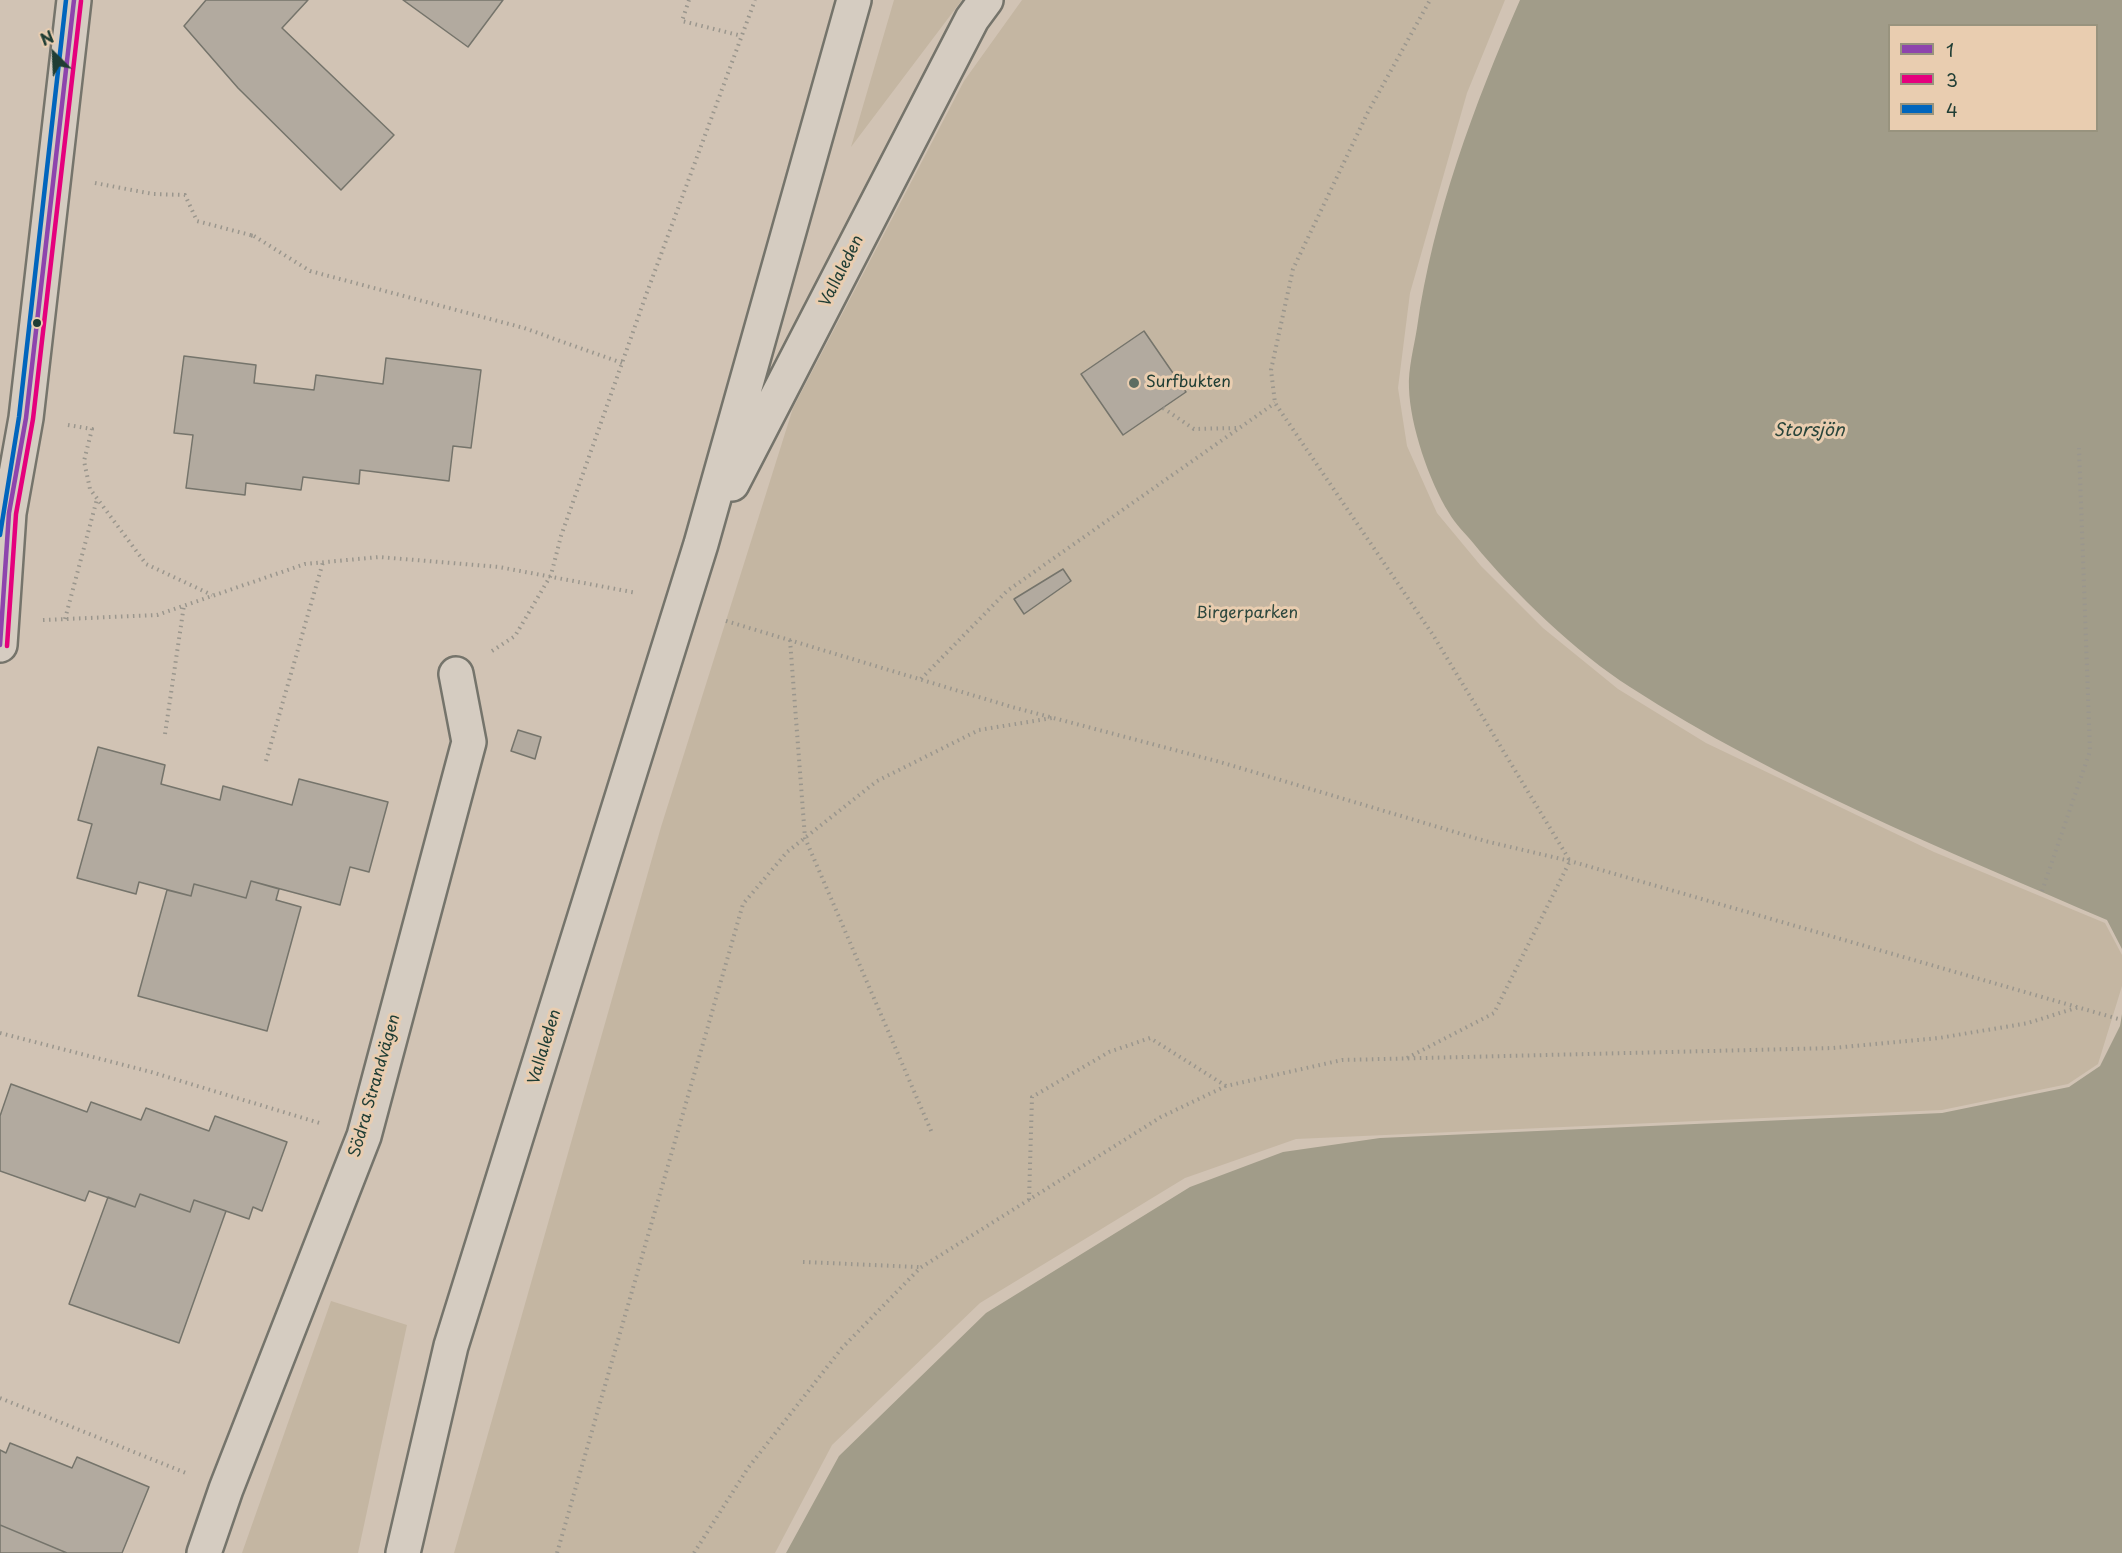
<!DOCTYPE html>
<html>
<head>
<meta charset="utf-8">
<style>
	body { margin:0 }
	#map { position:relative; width:2122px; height:1553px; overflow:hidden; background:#d1c3b4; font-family:"Playpen Sans",sans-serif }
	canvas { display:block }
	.legend { position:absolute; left:1888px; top:24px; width:210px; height:108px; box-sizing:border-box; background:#e9cdb0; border:2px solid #98937e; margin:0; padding:8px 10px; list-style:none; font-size:18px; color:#1f3d34 }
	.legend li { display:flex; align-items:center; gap:12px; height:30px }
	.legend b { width:30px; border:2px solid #98937e }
	.north { position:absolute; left:24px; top:24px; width:60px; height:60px; -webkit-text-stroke:4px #e9cdb0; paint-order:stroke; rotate:336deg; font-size:16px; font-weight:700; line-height:24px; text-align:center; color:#1f3d34 }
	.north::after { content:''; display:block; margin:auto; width:21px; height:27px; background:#1f3d34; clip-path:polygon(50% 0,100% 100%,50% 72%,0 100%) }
</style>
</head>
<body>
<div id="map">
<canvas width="2122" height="1553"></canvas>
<ul class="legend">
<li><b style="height:8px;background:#8e44ad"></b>1</li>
<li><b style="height:8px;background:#e5007d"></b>3</li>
<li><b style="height:8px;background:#0065bd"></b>4</li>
</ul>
<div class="north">N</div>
</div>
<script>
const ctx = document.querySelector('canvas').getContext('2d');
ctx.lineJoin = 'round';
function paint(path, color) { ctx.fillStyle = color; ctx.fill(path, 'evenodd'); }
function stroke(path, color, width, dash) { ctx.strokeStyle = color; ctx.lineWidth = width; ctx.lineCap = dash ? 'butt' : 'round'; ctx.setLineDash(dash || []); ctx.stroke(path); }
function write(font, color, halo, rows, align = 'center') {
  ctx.font = font + ' "Playpen Sans",sans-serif'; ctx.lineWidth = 6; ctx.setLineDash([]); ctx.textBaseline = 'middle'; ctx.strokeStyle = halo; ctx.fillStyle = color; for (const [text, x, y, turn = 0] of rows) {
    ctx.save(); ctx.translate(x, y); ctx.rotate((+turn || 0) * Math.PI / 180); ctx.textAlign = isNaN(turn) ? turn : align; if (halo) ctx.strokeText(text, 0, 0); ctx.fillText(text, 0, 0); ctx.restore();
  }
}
paint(new Path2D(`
	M894,0H962L851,147Z
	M1022,0H1505L1467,93L1410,293L1398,388L1407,446L1437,513L1481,566L1543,628L1618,689L1706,743L1934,852L2105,923L2122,955V986L2098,1064L2068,1084L1942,1110L1296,1139L1185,1178L980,1303L832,1445L775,1553H454L661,827L793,408L964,81Z
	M331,1301L407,1325L358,1553H242Z`), '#c4b6a2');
paint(new Path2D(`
	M1520,0H2122V949L2107,920C1945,850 1779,783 1630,687C1578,654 1513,592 1474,544C1466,534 1455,524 1449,513C1429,481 1410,425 1409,388C1408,369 1414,347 1417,328C1433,215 1474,105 1520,0ZM1890,26H2096V130H1890Z
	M2122,1014V1553H786L839,1456L986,1313L1190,1187L1283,1152L1380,1138L1942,1113L2069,1087L2100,1066L2120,1026Z`), '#a19c89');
const building = new Path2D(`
	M206,0H308L282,28L394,135L341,190L238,88L184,26Z
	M403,0H503L468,47Z
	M1144,331L1186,392L1123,435L1081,374Z
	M184,356L256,365L254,383L314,390L316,375L383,384L386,358L481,370L471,448L453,446L449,481L360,470L359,484L303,477L301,490L246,483L245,495L186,488L193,435L174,433Z
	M1063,569L1071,581L1024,614L1014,599Z
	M518,730L541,737L535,759L511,751Z
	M98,747L165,765L161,784L220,800L223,786L292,805L299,779L388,802L369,872L350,867L340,905L251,881L246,898L194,884L191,896L139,882L136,894L77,878L92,824L78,820Z
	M251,881L279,889L276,900L301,907L267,1031L138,996L167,890L191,896L194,884L246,898Z
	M11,1084L87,1112L91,1102L141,1120L146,1108L209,1131L215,1116L287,1142L262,1211L253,1207L249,1219L194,1200L190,1212L140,1194L135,1207L89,1191L85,1201L0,1171V1116Z
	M140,1194L190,1212L194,1200L226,1211L179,1343L69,1304L108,1197L135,1207Z
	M10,1443L72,1468L77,1457L149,1487L122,1553H67L0,1525V1450L6,1453Z
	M0,1525L67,1553H0Z`);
paint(building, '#b2aa9f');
stroke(building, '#75746b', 1.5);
const minor = new Path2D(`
	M0,645L9,513L26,418L74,0
	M204,1553L226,1489L364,1136L469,742L456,674`);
const major = new Path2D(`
	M732,484L972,19L986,0
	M403,1553L451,1346L701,544L854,0`);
stroke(minor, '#75746b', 38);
stroke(major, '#75746b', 38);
stroke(new Path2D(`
	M689,0L682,21L742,36
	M95,183L153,194L185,195L197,221L254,236L247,235
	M254,236L310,271L524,328L622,363
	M1163,408L1194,429L1238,428
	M68,425L92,429L84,461L90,489L146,564L212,595
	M65,619L97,499
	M43,620L157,615L305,564L379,557L499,567L637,593
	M726,621L1012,707L1220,762L1485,841L1570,861L2122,1020
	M790,640L805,838L932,1133
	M492,651L515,636L551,575L561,536L646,295L755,0
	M921,679L1007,591L1275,403
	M165,734L184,605
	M266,761L323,562
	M2042,891L2090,751L2079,448
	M0,1033L151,1072L323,1124
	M1407,1058L1494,1013L1570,861L1433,635L1275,403L1271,370L1293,269L1368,112L1430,0
	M1029,1200L1032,1097L1109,1052L1150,1038L1226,1086
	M803,1262L919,1267
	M0,1398L186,1473
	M557,1553L743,904L787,852L877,781L979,730L1052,718
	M694,1553L748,1468L842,1348L920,1268L1161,1117L1226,1086L1342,1060L1833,1048L1939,1038L2028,1023L2079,1007`), '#9a968d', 4, [1.5, 4.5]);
stroke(minor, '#d5ccc1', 33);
stroke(major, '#d5ccc1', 33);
stroke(new Path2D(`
	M0,645L9,513L26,418L74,0`), '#8e44ad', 4.5);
stroke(new Path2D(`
	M7,646L16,514L33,419L81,1`), '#e5007d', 4.5);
stroke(new Path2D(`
	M0,535L19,417L66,0`), '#0065bd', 4.5);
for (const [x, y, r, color] of [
	[37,323,5,"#1f3d34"],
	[1134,383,6,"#5d6c61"]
]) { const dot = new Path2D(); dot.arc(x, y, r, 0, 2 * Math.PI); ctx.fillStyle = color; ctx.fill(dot); stroke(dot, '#e9cdb0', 2); }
write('16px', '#1f3d34', '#e9cdb0', [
	["Vallaleden",842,271,-63],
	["Vallaleden",545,1047,-73],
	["Södra Strandvägen",375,1086,-74]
]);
write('16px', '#1f3d34', '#e9cdb0', [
	["Surfbukten",1146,383]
], 'left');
write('16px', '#2e483e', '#e9cdb0', [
	["Birgerparken",1247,614]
]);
write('italic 18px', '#2a453b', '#e9cdb0', [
	["Storsjön",1809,431]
]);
</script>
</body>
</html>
